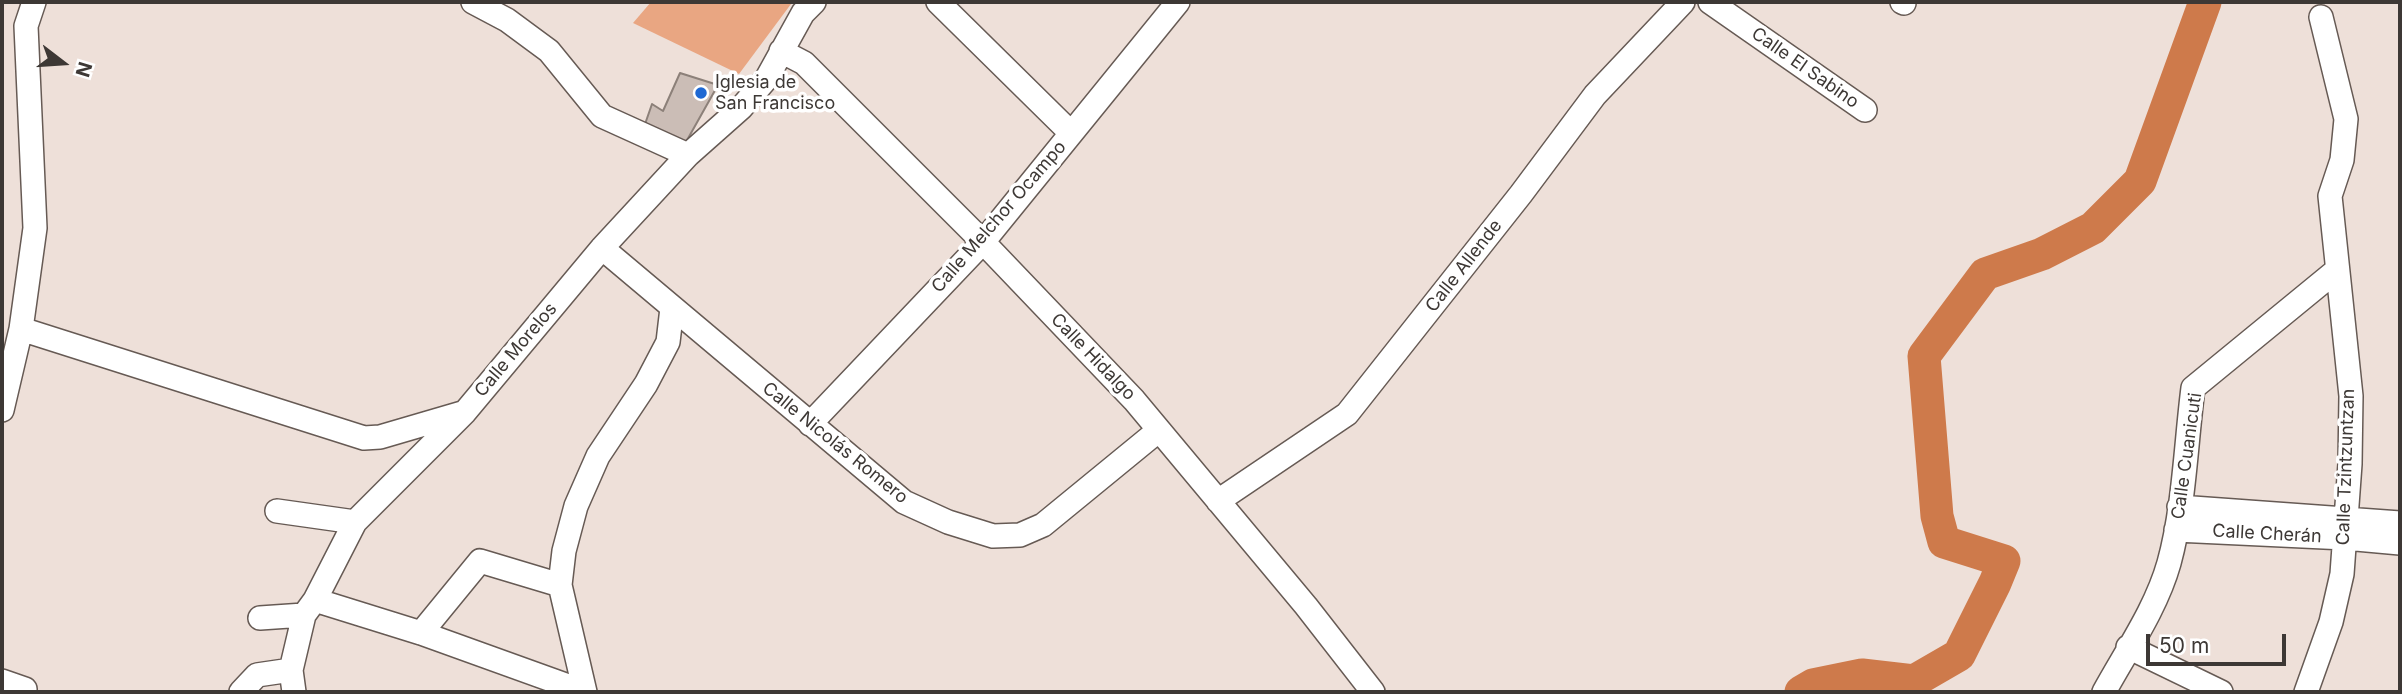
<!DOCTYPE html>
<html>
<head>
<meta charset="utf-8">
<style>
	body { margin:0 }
	#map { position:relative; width:2402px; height:694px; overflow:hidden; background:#eee0d9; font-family:Inter,sans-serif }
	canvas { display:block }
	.frame { position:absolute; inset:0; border:4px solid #3d3835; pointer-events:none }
	.north { position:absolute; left:28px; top:28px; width:70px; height:70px; -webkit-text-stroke:5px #fff; paint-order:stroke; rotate:107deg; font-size:19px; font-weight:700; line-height:28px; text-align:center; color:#3d3835 }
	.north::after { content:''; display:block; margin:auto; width:24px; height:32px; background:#3d3835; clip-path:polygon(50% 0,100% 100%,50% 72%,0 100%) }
	.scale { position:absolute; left:2146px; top:634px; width:140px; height:32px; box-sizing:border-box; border:4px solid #3d3835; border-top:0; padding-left:9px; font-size:21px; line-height:24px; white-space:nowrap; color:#3d3835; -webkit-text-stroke:5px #fff; paint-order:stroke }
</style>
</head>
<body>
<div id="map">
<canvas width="2402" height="694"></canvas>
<div class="frame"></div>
<div class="north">N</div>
<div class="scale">50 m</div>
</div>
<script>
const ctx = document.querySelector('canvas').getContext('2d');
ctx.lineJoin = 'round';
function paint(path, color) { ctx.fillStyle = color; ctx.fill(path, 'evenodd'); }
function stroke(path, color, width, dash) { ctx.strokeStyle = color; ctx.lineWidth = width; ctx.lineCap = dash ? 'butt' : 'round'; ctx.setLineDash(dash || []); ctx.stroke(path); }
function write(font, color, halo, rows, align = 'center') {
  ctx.font = font + ' Inter,sans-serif'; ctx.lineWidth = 7; ctx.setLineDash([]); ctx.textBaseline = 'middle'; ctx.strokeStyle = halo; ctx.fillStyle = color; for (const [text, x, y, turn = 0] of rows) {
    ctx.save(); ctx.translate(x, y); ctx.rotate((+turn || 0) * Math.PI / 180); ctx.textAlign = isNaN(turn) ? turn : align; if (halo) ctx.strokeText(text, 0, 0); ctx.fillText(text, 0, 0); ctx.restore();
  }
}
paint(new Path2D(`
	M651,2H788L791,4L739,74L633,23Z`), '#e9a682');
stroke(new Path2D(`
	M1801,692L1813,685L1862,675L1914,681L1959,655L1995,583L2004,561L1944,542L1937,516L1924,356L1985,274L2042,254L2093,228L2140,181L2205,2`), '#ce7a4b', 33);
const building = new Path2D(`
	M680,73L718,85L686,142L644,127L652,104L663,111Z`);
paint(building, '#cbbdb6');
stroke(building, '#8c8079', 2);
const minor = new Path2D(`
	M473,2L507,20L549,51L602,116L688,155
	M938,2L1071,133
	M1710,2L1865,110
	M1902,2L1904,3
	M781,51L804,63L983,242L1134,400L1306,606L1373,692
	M602,248L904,502L948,522L993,536L1020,535L1043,525L1159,430
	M21,329L364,438L380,437L462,413
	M2,410L21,329L35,228L26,26L34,2
	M810,424L983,242L1178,2
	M1218,501L1347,414L1521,194L1595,95L1683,2
	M2179,507L2400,523
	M277,511L355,522
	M2176,530L2345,538L2400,543
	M315,600L421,633L585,692
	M260,618L304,615
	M421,633L480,561L560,585
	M2128,647L2221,692
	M2,681L25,689
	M241,692L257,675L291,670
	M294,692L291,670L304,615L315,600L355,522L465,412L602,248L688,155L741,108L767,78L803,13L814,2
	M585,692L560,585L564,551L576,506L598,456L646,384L668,342L672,308
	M2104,692C2127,650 2156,609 2169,563C2184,509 2186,443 2193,388L2337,270
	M2306,692L2331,622L2342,574L2350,464L2351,396L2330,196L2342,160L2346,119L2321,17`);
stroke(minor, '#665a54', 26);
stroke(minor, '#fff', 23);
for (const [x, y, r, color] of [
	[701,93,7,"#1e68d3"]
]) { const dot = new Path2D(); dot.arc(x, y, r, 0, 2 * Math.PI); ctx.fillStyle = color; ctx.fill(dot); stroke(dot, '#fff', 2.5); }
write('18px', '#3d3835', '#fff', [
	["Calle El Sabino",1805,68,35],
	["Calle Melchor Ocampo",999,217,-49],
	["Calle Allende",1464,266,-52],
	["Calle Morelos",516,350,-50],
	["Calle Hidalgo",1093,357,46],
	["Calle Nicolás Romero",835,443,39],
	["Calle Cuanicuti",2187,456,-82],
	["Calle Tzintzuntzan",2346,467,-88],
	["Calle Cherán",2267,534,3]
]);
write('18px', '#3d3835', '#fff', [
	["Iglesia de",715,83],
	["San Francisco",715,104]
], 'left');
</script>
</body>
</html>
